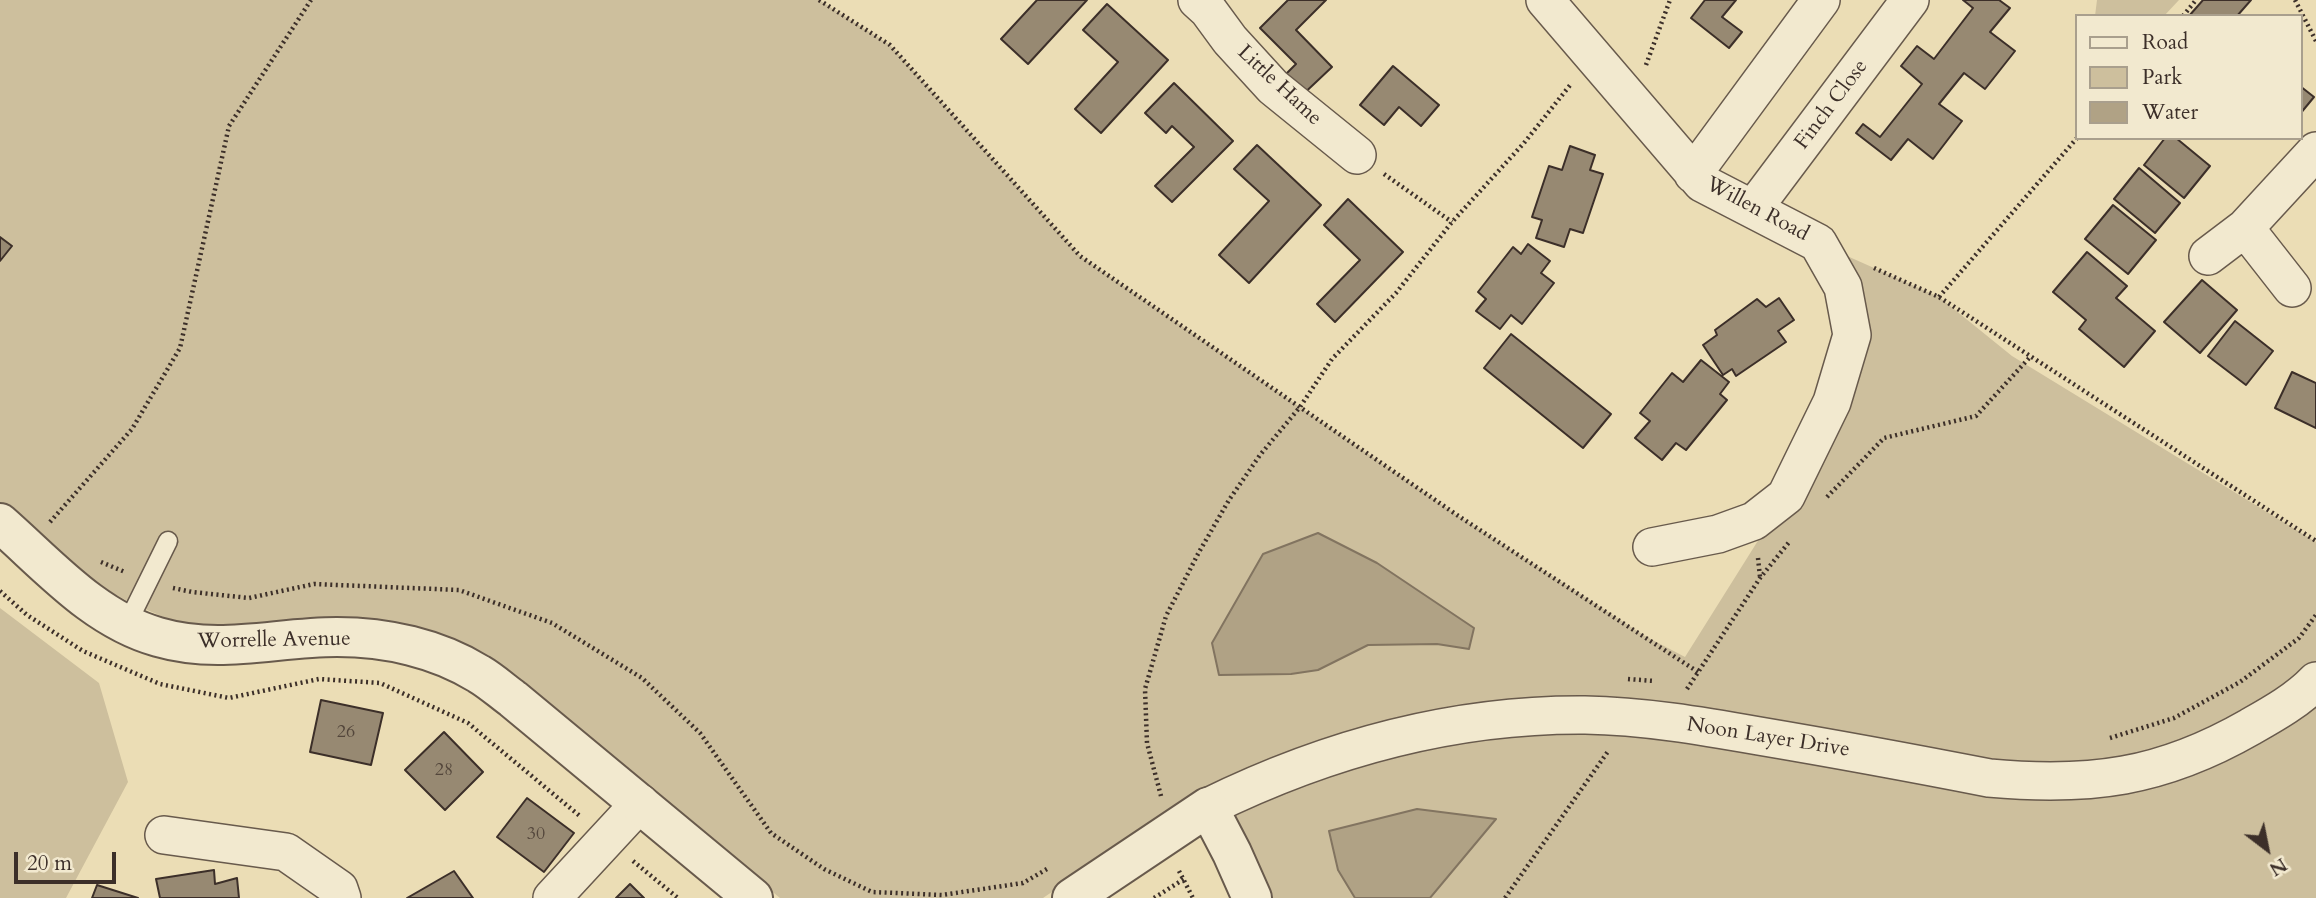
<!DOCTYPE html>
<html>
<head>
<meta charset="utf-8">
<style>
	body { margin:0 }
	#map { position:relative; width:2316px; height:898px; overflow:hidden; background:#ebddb5; font-family:Cardo,serif }
	canvas { display:block }
	.legend { position:absolute; left:2075px; top:14px; width:228px; height:126px; box-sizing:border-box; background:#f2e9cf; border:2px solid #a99f8d; margin:0; padding:9px 12px; list-style:none; font-size:21px; color:#3c2f29 }
	.legend li { display:flex; align-items:center; gap:14px; height:35px }
	.legend b { width:35px; border:2px solid #a99f8d }
	.north { position:absolute; left:2232px; top:814px; width:70px; height:70px; -webkit-text-stroke:5px #f2e9cf; paint-order:stroke; rotate:148deg; font-size:19px; font-weight:700; line-height:28px; text-align:center; color:#3c2f29 }
	.north::after { content:''; display:block; margin:auto; width:24px; height:32px; background:#3c2f29; clip-path:polygon(50% 0,100% 100%,50% 72%,0 100%) }
	.scale { position:absolute; left:14px; top:852px; width:102px; height:32px; box-sizing:border-box; border:4px solid #3c2f29; border-top:0; padding-left:9px; font-size:21px; line-height:24px; white-space:nowrap; color:#3c2f29; -webkit-text-stroke:5px #f2e9cf; paint-order:stroke }
</style>
</head>
<body>
<div id="map">
<canvas width="2316" height="898"></canvas>
<ul class="legend">
<li><b style="height:9px;background:#f2e9cf"></b>Road</li>
<li><b style="height:19px;background:#cdbf9d"></b>Park</li>
<li><b style="height:19px;background:#b0a285"></b>Water</li>
</ul>
<div class="north">N</div>
<div class="scale">20 m</div>
</div>
<script>
const ctx = document.querySelector('canvas').getContext('2d');
ctx.lineJoin = 'round';
function paint(path, color) { ctx.fillStyle = color; ctx.fill(path, 'evenodd'); }
function stroke(path, color, width, dash) { ctx.strokeStyle = color; ctx.lineWidth = width; ctx.lineCap = dash ? 'butt' : 'round'; ctx.setLineDash(dash || []); ctx.stroke(path); }
function write(font, color, halo, rows, align = 'center') {
  ctx.font = font + ' Cardo,serif'; ctx.lineWidth = 5; ctx.setLineDash([]); ctx.textBaseline = 'middle'; ctx.strokeStyle = halo; ctx.fillStyle = color; for (const [text, x, y, turn = 0] of rows) {
    ctx.save(); ctx.translate(x, y); ctx.rotate((+turn || 0) * Math.PI / 180); ctx.textAlign = isNaN(turn) ? turn : align; if (halo) ctx.strokeText(text, 0, 0); ctx.fillText(text, 0, 0); ctx.restore();
  }
}
paint(new Path2D(`
	M0,0H819L890,45L1080,256L1457,515L1645,636L1685,657L1786,496L1852,335L1818,243L1939,297L2012,356L2316,542V898H1267L1212,790L1133,837L1043,898H780L522,683L477,650L433,633L231,631L175,622L131,603L86,578L0,508Z
	M2097,0H2179L2164,16H2095Z
	M0,608L99,683L128,782L66,898H0Z`), '#cdbf9d');
const water = new Path2D(`
	M1318,533L1377,563L1474,628L1469,649L1437,644L1368,645L1318,670L1291,674L1219,675L1212,643L1263,554Z
	M1417,809L1496,819L1430,898H1355L1338,870L1329,831Z`);
paint(water, '#b0a285');
stroke(water, '#827460', 2);
const building = new Path2D(`
	M1037,0H1087L1028,64L1001,39Z
	M1288,0H1326L1296,30L1332,67L1297,100L1279,81L1296,64L1260,28Z
	M1705,0H1736L1722,17L1742,32L1729,48L1691,18Z
	M1963,0H1999L2010,8L1990,32L2015,51L1985,89L1964,73L1939,104L1962,121L1933,159L1908,139L1891,160L1856,133L1863,124L1880,137L1922,84L1901,66L1917,46L1934,59L1973,8Z
	M2203,0H2251L2237,16H2189Z
	M1107,4L1168,60L1101,133L1075,109L1118,62L1083,30Z
	M1393,66L1439,105L1421,126L1399,107L1384,125L1360,105Z
	M1174,83L1233,141L1172,202L1155,186L1194,147L1172,126L1166,133L1145,113Z
	M2300,86L2314,97L2300,114Z
	M2165,138H2176L2210,166L2184,198L2144,165Z
	M1257,145L1321,205L1249,283L1219,255L1269,201L1234,169Z
	M1570,146L1595,155L1590,170L1603,174L1583,233L1570,229L1564,247L1536,238L1542,220L1532,217L1549,166L1562,170Z
	M2139,168L2180,203L2155,233L2114,199Z
	M1348,199L1403,252L1335,322L1317,304L1360,260L1324,225Z
	M2113,205L2156,240L2128,274L2085,239Z
	M0,237L12,246L0,261Z
	M1528,244L1550,261L1541,273L1554,283L1522,324L1511,315L1500,329L1476,311L1486,299L1478,292L1513,247L1521,254Z
	M2087,252L2127,286L2116,298L2155,331L2124,367L2079,329L2086,320L2053,292Z
	M2202,280L2237,310L2200,353L2164,322Z
	M1779,298L1794,320L1778,331L1786,342L1736,376L1732,369L1723,375L1703,345L1717,335L1715,330L1757,299L1766,307Z
	M2235,321L2273,351L2246,385L2208,356Z
	M1511,334L1611,414L1583,448L1484,368Z
	M1701,360L1729,382L1720,394L1727,400L1686,450L1676,443L1662,460L1635,438L1650,421L1640,413L1672,373L1683,382Z
	M2292,372L2316,383V428L2275,408Z
	M321,700L383,713L371,765L310,752Z
	M444,732L483,772L445,810L405,770Z
	M527,798L574,833L544,872L497,837Z
	M214,870L215,884L237,878L239,898H160L156,879Z
	M454,871L473,898H407Z
	M630,884L644,898H616Z
	M97,885L138,898H92Z`);
paint(building, '#978972');
stroke(building, '#3c2f29', 2);
const service = new Path2D(`
	M127,624L168,541`);
const minor = new Path2D(`
	M1197,0L1208,10L1230,40L1273,87L1357,155
	M1545,0L1702,183L1818,243L1843,287L1852,335L1832,402L1786,496L1754,521L1718,534L1652,547
	M1693,174L1821,0
	M1753,209L1910,0
	M2245,228L2292,288
	M2208,256L2245,228L2316,151
	M1208,807C1326,749 1452,714 1585,715C1644,716 1702,726 1759,736C1836,749 1912,763 1989,778C2090,787 2161,778 2250,727C2273,714 2298,700 2316,681
	M164,835L286,852L339,889L342,898
	M552,898L640,803`);
const tertiary = new Path2D(`
	M0,523C48,565 94,619 158,637C220,655 275,637 337,637C386,637 437,648 479,674C491,681 502,691 513,699L753,898
	M1072,898L1208,807L1232,853L1252,898`);
stroke(service, '#685a4c', 21);
stroke(minor, '#685a4c', 40);
stroke(tertiary, '#685a4c', 42);
stroke(new Path2D(`
	M819,0L890,45L1080,256L1457,515L1698,672
	M2295,0L2316,41
	M2183,16L2196,0
	M1646,65L1670,0
	M1384,174L1452,222
	M1874,268L1939,297L2316,541
	M1939,297L2077,138
	M1827,497L1884,438L1976,416L2031,356
	M50,522L132,429L180,348L229,126L311,0
	M1758,558L1760,577
	M101,562L125,572
	M173,588L192,592L249,598L314,584L459,590L552,623L642,678L700,733L771,833L824,869L872,892L942,895L1023,883L1047,869
	M0,591L27,615L83,651L160,684L229,698L319,679L380,683L468,723L581,817
	M1628,679L1654,681
	M1687,689L1760,578L1790,541
	M2110,738L2174,718L2240,682L2299,638L2316,615
	M1161,796L1147,743L1145,689L1166,616L1199,552L1229,500L1260,455L1300,407L1332,359L1396,293L1452,222L1524,143L1571,84
	M633,861L678,898
	M1179,871L1193,898
	M1154,898L1184,879
	M1505,898L1609,750`), '#3c2f29', 4.5, [2, 3.5]);
stroke(service, '#f2e9cf', 18);
stroke(minor, '#f2e9cf', 37);
stroke(tertiary, '#f2e9cf', 38);
write('18px', '#53463b', null, [
	["26",346,733],
	["28",444,771],
	["30",536,835]
]);
write('21px', '#3c2f29', '#f2e9cf', [
	["Little Hame",1279,86,43],
	["Finch Close",1832,105,-53],
	["Willen Road",1757,210,28],
	["Worrelle Avenue",274,641,-1],
	["Noon Layer Drive",1768,738,9]
]);
</script>
</body>
</html>
